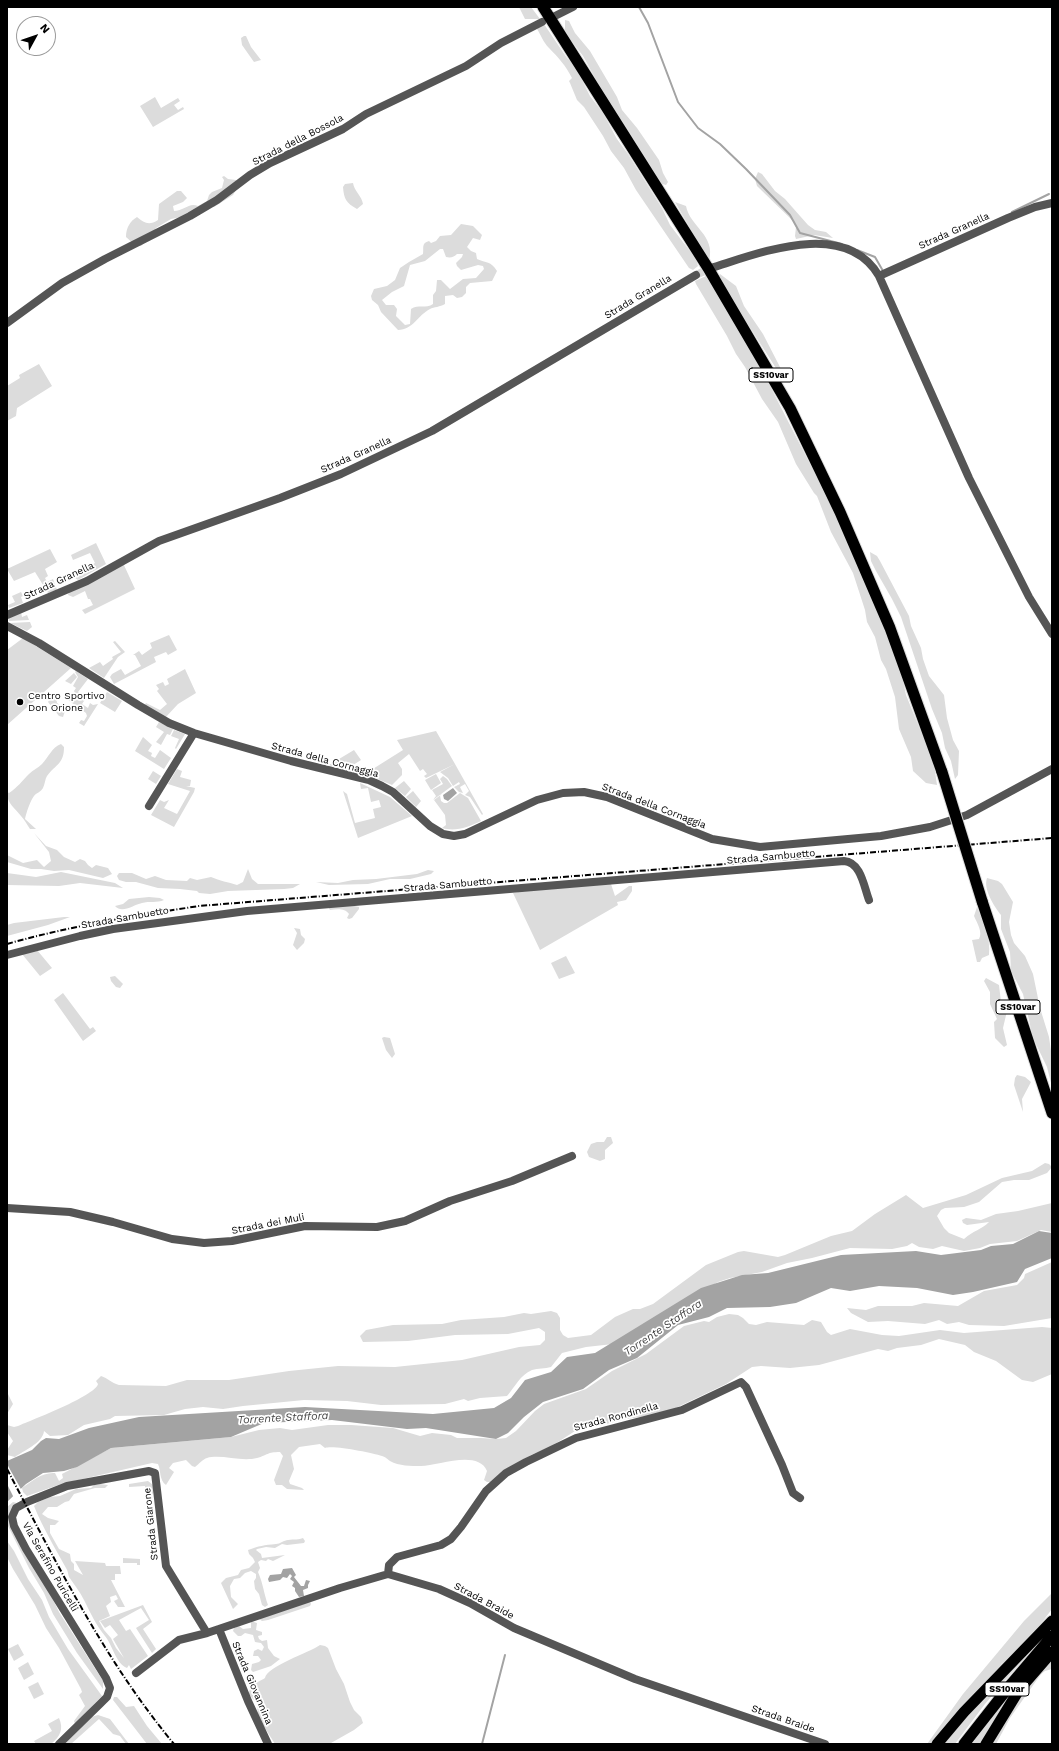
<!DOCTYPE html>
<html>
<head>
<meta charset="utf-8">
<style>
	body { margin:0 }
	#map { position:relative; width:1059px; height:1751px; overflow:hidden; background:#fff; font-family:"Work Sans",sans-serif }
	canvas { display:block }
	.frame { position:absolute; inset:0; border:8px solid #000; pointer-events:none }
	.north { position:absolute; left:16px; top:16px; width:40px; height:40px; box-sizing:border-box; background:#fff; border:1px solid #999; border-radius:50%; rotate:50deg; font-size:11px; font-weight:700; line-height:16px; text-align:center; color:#000 }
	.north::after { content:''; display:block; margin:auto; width:14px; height:18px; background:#000; clip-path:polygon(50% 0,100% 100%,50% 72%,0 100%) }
</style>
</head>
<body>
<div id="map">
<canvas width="1059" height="1751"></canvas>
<div class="frame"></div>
<div class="north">N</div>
</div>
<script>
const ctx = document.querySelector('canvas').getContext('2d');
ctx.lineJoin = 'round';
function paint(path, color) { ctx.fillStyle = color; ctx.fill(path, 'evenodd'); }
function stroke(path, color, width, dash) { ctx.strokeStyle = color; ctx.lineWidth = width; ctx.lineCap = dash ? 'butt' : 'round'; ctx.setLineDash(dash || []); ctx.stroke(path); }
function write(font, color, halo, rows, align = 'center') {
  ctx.font = font + ' "Work Sans",sans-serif'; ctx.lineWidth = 3.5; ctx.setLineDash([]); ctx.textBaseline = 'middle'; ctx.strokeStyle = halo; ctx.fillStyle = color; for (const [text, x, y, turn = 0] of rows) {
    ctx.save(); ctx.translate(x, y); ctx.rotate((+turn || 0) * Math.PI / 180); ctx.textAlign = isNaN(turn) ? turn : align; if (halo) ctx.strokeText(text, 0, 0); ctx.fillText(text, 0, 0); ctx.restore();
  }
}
paint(new Path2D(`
	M519,7H531L540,19H525Z
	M565,20L569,21L575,33L590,51L617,97L622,110L637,128L659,160L663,173L668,182L666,185L662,184L627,128L604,94L583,56L570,39L565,30Z
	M544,24L567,58L575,66L590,96L603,113L617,139L628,154L662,208L670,225L696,259L698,266L693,270L689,268L636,190L624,168L611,151L603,136L584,107L577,100L570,83L569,81L572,78C566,66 558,57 549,48C543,42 541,35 537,29Z
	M244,36H246L251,47L261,60L254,62L242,45L241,38Z
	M155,97L161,108L178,98L180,101L174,105L178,110L183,107L184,109L153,127L140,106Z
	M758,172L762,174L775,191L785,199L808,225L815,230L826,232L833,238L814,235L796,239L795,236L796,227L793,221L757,186L755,179Z
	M224,176L228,179L236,180L238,187L233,195L214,207H204L181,217L171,219L156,228L149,239L141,246H136L126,237C126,228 130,221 137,217C144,223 149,226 158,220L159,204L177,191H181L187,198L183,202L173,206L174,211C184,211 189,202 198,206L207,201L209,195L212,192L222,188L224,180L222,177Z
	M353,183C354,191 362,196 363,204L357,209C346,203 344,199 343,187L345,184Z
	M675,202L686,206C690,227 716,235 709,261Z
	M461,224L473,226L482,235L480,240L473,238L467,247L471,251L476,253L477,259C486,263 491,261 497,271L492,281L470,283L466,287V293L462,297L457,298L453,295L445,296V304C440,307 434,307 430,309C418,315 413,330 398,330L381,312L378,305L372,300L371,296L374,289L387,286L395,280L400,268L409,262L423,254C424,248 421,243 429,241L431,243L436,241L440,236L451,235ZM440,249H443L446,257C451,258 454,257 457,254H463L462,257L456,263L457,266L461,270L478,265L483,266L484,269L476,278L463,279L450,289L441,280H437L436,291L433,295V304C426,309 418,304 411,309L410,324L405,325L396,316L397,309L394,305H386L382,300L392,292L404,286L410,265L425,261Z
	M720,274L736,286L744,306L763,334L780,367L781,370L779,373L744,318L730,300L719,277Z
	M706,276L769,384L829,501L850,551L876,606L880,619L886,631L901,671L906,695L934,764L937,785L926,783L913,771L911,757L899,729L895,697L886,669L881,660L875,637L867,622L865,610L853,573L831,532L817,496L814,493L796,464L778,422L762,399L745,367L736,354L727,336L696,284L695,281Z
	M39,364L52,386L17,408L16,416L7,421V396L8,395L7,386L20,378L19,375Z
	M96,543L106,564L78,580L75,578V574L95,563L90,553L73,560L71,555Z
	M50,549L57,562L45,569L48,576L45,578L47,582L53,579L57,590L48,593L35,572L14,581L7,569Z
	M870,552L877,556L880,561L909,616L911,626L921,648L923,659L929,676L944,695L947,718L953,740L959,751L958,775L955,779L951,761L945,748L942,733L932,709L901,617L892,599L876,571L871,561Z
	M123,563L135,589L85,614L82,610L93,605L90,599H88L85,591L73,597L68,595L69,592Z
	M21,592L23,596L21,597L23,603L9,608L8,605L15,602L12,596Z
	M21,612L22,617L27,615L29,620L9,621L8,617Z
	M30,622L32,627L27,631L10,623Z
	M169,635L177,650L168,655L166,652L154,657L156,662L114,684L110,677L112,674L121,669L125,675L141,666L135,655H133L139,651L142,655L152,648L150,643Z
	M23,638L71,668L7,725V650Z
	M115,641L125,652L118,657L104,678L89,668L100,662L103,666L113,659L112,657L121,652L113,642Z
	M185,669L196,693L178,704L165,718L144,706L146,703L160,710L167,704L157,691L159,689L156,685L163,682L165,686L169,684L167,679Z
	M76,671L88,679L78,692L86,698L82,704L88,708L90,703L93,705L98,704L84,726L79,723L81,720L84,721L87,716L86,713L68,700L69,698L72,700L76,695L74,691L76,688L73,686L78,677L75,672Z
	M74,673L77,677L71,684L65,681Z
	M107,692L122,701L115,712L100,703Z
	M56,695L57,703L63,707L65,711L63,717L59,716L48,702L52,696Z
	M159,722L173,729L170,735L167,734L161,745L156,742L164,732L156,727Z
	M174,730L185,734L176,749L175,748L179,739L171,736Z
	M436,731L455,764L426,778L424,776L427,774L423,769L420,771L409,754L398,763L402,769V775L392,785L370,776L371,773L368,772L403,750L397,740Z
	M143,737L152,745L148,751L152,753L151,756L155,758L160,750L171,758L164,769L135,751Z
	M61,744L64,747C64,764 56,764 47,776C45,779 45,784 43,788C41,792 36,793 34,796C30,801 26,814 25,819L36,829H30C27,825 25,820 21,816C15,808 7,804 7,792L9,793C17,788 23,780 29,774C33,770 38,768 42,764C48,758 52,747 61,744Z
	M354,750L361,760L345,770L329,765Z
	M455,764L483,814L482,815L470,797L465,795L469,791L465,784L460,787L463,793L459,792L454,787L460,784L459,782L453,786L448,778L440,772Z
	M177,769L182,771L180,777L191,780L190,786H186L195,788L194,792L174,827L151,815L160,800L164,802L169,800L164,808L177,814L190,791L168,784Z
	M153,771L161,776L156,784L148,779Z
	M436,774L441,783L431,790L425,780Z
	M443,776L447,779L452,786L433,800L436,796L432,790L443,784L440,779Z
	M404,781L411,789L405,796L395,788Z
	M360,783L390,797L412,816L358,838L343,791L347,794L355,823L375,818L373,809L381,807L379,800L371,802L368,788L361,789Z
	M413,791L421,801L416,807L406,797Z
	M442,794L440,795L441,801L444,803H447L460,793L468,798L481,821C468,827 456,832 442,828L446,825L445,815L434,800Z
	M34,833L46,846L57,850L64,857L75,862L80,859L85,861L88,865L92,868L96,865L108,868L112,874L103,878L69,870L54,871L41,869H31L7,862V855L23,863L37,860L44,867L51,861L49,852Z
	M248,869L252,879L258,884H300L293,888L284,889L228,891L210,894L199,893L197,891L180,889L158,888L136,882H126L119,880L117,876L119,873H132L146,879L155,876L166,880L187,881L190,878L197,880L211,877C220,881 228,882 237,885L243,882Z
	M428,870L434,871L431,874L410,879H390L368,884L329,885L316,882L338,883L353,880L376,879L417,874Z
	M61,872L115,883L123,888L80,883L59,886L7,885V873L36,877Z
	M987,878L998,881L1002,884L1013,902L1009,922L1011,935L1014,943L1025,956L1033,974L1040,1008L1049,1037L1052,1058V1087L1047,1067L1033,1038L1023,994L1011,971L1010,952L1001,929V915C994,906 983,889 987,878Z
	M611,884L615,896L629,886H632V891L626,900L617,902L618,905L540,950L513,893L530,890Z
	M149,897L160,898L164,900C157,903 149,901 142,903C133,905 122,914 115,906L123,904L129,899Z
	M350,905L359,907V909L352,918L349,919L347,918L349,914C345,908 337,909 330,910L328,907Z
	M977,907C983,922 991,938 989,955L982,958L980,962H977L972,940L979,939C983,932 977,923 974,916Z
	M64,917H70L48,925L7,936V925L14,923Z
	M294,928L300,929L301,935L305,939L304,943L297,950L293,945L297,933Z
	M37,950L52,968L40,976L22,954Z
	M566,956L575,973L559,979L551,963Z
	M115,976L123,984L120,988L116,987L111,981L110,977Z
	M986,978L999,985L1001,1002L1007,1011L1003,1028L1007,1045L1004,1047L995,1038L994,1022L997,1019L990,1004V992L984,981Z
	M63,993L90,1029L93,1027L96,1031L83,1041L54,1000Z
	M384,1037L390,1038L395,1054L392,1058L386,1050L382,1038Z
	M1017,1075L1025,1077L1031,1082L1022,1099L1023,1112L1014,1085L1015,1078Z
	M607,1137H611L613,1143L605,1150V1159L600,1161L589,1157L587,1152L591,1144L597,1142H604Z
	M1045,1163L1049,1164L1052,1167L1047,1173L1029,1180H1014L1002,1182L979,1202L964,1207L945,1208L941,1210L937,1216L944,1228L949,1233L964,1239C974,1230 981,1230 989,1222L967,1225L963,1223L962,1220L966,1218L981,1220L996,1214L1018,1211L1052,1203V1232L1041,1230L1017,1241L990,1244L980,1248L964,1251L942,1246L933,1249L919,1247L912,1243L907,1246L892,1249L850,1248L812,1258L787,1263L762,1272L730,1278L718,1282L613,1344L586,1347L562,1353L551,1367C545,1369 538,1368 532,1370C520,1375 515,1387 507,1396L480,1398L468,1401L464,1399L445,1404L381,1405L347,1401L304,1400L243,1406L223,1409L203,1407L185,1409L164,1415L115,1416L110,1419L84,1425L68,1435L50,1436L44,1431C43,1443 23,1451 15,1457L7,1455V1450L13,1441L7,1432V1425L14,1427L18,1426C32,1420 95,1396 98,1384L96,1381L101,1376C108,1378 111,1383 119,1385L166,1386L187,1380H229L289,1371L338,1366L395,1367L462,1360L519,1347L540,1345L545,1340V1332L539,1328L508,1334L455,1335L408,1341L363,1342L360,1336L366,1330L393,1325L442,1324L461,1320L504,1317L524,1313L531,1314L551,1311L557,1313L560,1318V1330L563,1335L568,1338L591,1335L615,1317L633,1309H640L653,1304L706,1265L738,1252L744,1251L778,1257L785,1255L831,1236L852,1231L875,1214L906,1195L923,1208L966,1195L1002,1178L1032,1171Z
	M1052,1262V1318L1004,1326L969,1325L959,1322L947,1324L939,1320L925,1324L888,1321L868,1322L851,1313L847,1308L866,1310L878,1306H912L924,1303L958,1306L984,1291L1017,1285L1024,1278L1025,1274Z
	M729,1314L738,1315L743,1318L749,1324L756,1325L767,1322L804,1325L812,1320L821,1322L827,1332L831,1335L850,1329L882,1335L899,1336L940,1330L964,1333L1042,1327L1052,1328V1374L1033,1382L1022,1380L996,1361L974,1352L965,1345L939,1339L921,1345L897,1348L888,1351L878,1349L819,1365L790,1368L761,1366L752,1367L726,1384L663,1414L626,1419L598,1426L597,1424L575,1431L552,1446L531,1455L492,1482H487L484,1480L487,1471C478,1449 437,1466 421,1466C411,1466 399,1466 390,1461C387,1459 386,1457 382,1456C372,1453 334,1445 325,1448L320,1444L299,1447L291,1455L294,1469L289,1481L290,1484L302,1488L304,1490L287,1489L282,1485H276L274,1480L283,1456L280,1452C267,1452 268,1455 257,1458C241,1462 221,1454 207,1458C203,1459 199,1464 195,1467L192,1466L186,1460L173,1463L169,1468L174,1472L166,1485C159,1480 161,1470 158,1464L152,1463L61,1484L27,1496L23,1492L22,1488C32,1481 42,1472 55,1473L59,1481L63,1478L62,1474L111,1448L231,1437L259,1430L280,1428L292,1430L328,1425H351L393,1428L420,1436L432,1433L451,1435L457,1438H481L496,1439L506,1438L516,1431L535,1411L544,1404L586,1389L612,1371L646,1354L684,1326L704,1321L709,1322L717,1317Z
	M7,1392L13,1404L7,1414Z
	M148,1481L153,1485V1494L146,1495L145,1486L129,1487V1484Z
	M100,1484L108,1485L105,1488H95L74,1494L69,1501L65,1502L57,1507H48L42,1514L48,1518L59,1521L55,1525H50V1533L59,1549L70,1554L71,1561L74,1564V1570L83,1575L75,1561L105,1563L106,1566H120L121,1574H115V1580H111L125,1607H118L114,1601L118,1599L116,1595L110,1597L111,1602L106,1606L110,1616L99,1621L104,1630L111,1638L116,1648L124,1658L113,1639L118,1635L110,1625L105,1628L100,1621L143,1605L152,1622L143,1629L156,1649L152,1653L136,1628L149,1620L141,1608L119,1620L126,1631L130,1629L148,1656L131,1669L129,1665L127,1668C116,1664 112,1644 105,1636C96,1625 90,1612 84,1600C80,1592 74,1584 69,1577C68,1574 68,1571 66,1568C55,1548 43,1528 34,1506L38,1502L50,1497L60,1496L76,1489L91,1488L94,1485Z
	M13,1502L17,1503L18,1505L11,1514L59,1612L103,1681V1689L77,1653L53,1614L44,1593L29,1568L8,1526L7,1507Z
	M303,1538L305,1541L304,1543L287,1545L282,1544L275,1548L266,1547L257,1549L256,1550L261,1554L262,1558L285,1555L273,1561L268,1559L266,1561L261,1560L258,1562L260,1568L258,1572C263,1583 264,1594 268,1605L265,1607L262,1605L259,1594L255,1589L254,1581L256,1578V1574L251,1571L245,1573L240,1578L234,1579L230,1586L231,1597L238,1604L233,1609L221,1583L226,1578L238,1575L241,1570L249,1568L255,1562L253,1558L249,1554L248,1550C259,1546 264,1545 276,1544C280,1544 284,1540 288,1540C294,1539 299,1540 303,1538Z
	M7,1541L14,1551L28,1579L42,1600L49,1617L68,1649L102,1696L75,1724L74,1721L85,1706L79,1695L82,1692L81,1689L59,1648L46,1628L35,1605L13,1569L7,1557Z
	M123,1558L140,1559V1565H137V1563H123Z
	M1052,1593V1609L1037,1629L1006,1662L1002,1663L998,1669L966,1702L933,1744H927L963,1694L1024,1621Z
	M310,1601L311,1604L310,1606L268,1620L262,1621L259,1619Z
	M251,1621L257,1623L256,1630L262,1632V1635L258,1636L259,1639L262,1641L267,1640L268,1648L274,1656L280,1659L271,1666L253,1672L251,1670L252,1664L259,1662L261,1660L258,1656H253L254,1651L258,1649L262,1651L264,1647L261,1643L255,1642L253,1635L245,1633L241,1636H238L233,1631L234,1628L239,1626L243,1629L251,1628Z
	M1052,1626L985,1704L955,1744H943L962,1720Z
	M18,1644L24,1655L14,1661L8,1649Z
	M320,1645L325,1646L328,1648L336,1669L344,1684L350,1702L354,1710L361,1717L363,1723L354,1730L331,1743L275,1744L258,1717L257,1703L249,1695C249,1684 257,1683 265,1678C267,1666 309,1653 320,1645Z
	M1052,1660V1669L1045,1671L1041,1674L1010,1718L996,1744H991L1025,1691Z
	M28,1662L34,1674L24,1680L18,1668Z
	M38,1682L44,1694L34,1699L28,1687Z
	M1012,1693L1002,1707L982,1744H972L995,1709Z
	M114,1697H117L126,1707L134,1706L147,1726L162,1744H147L113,1700Z
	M98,1715L110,1719L129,1744H126L120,1736L113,1734L99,1719L71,1744H64L91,1717Z
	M59,1718C64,1729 60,1737 51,1744H36L34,1741L52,1731L48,1724Z`), '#dcdcdc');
paint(new Path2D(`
	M453,788L457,793L448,801L444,799L443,795Z
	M1039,1231L1052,1233V1258L1025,1269L1017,1282L973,1292L953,1295L917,1288L879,1286L850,1291L831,1288L796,1303L770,1307L727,1308L709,1317L678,1325L637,1358L609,1370L583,1389L543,1402L524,1417L508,1433L496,1439L426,1428L407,1429L332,1420L264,1423L231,1437L111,1448L77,1467L64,1471L43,1473L26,1484L7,1502V1461L32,1450L41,1441L46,1438L59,1439L89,1428L139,1417L305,1407L433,1414L494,1408L511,1398L525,1380L551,1372L567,1357L595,1353L701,1288L742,1275L768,1273L841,1255L916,1251L941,1255L981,1250L991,1246L1013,1244Z
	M292,1568L296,1575L294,1577L301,1586H304L306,1580L310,1581L308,1585V1588L303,1590L304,1596L299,1597L295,1591V1588L292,1586L294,1582L290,1579L292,1576L290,1574L287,1578L283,1577L280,1580L269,1582L268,1579L270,1575L281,1574L283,1569Z`), '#a3a3a3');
paint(new Path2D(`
	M7,1464L22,1491L14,1498L7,1484Z`), '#fff');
stroke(new Path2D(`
	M639,7L648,23L678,102L698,128L720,144L746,169L790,215L800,233L842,244
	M1012,212L1049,194
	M857,250L875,257L883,271
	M482,1744L505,1655`), '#a3a3a3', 2);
stroke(new Path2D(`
	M696,275L711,268`), '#d9d9d9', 8, [8, 4]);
const trunk = new Path2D(`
	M543,7L708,268L790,408L840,512L890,628L942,772
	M982,901L1052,1113
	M937,1744L964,1712L1052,1621
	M964,1744L1012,1683L1052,1636
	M986,1744L1019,1690L1052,1652`);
stroke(trunk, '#dbdbdb', 13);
stroke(new Path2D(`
	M553,17L573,7
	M711,268C760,253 845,218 879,276L1008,218L1035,207L1052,203
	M879,276L969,478L1029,597L1052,634
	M7,323L62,283L105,259L190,216L217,200L250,175L270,163L343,129L366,114L466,66L501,43L542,22
	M7,615L87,581L159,541L280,498L341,474L432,431L696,275
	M7,626L39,643L138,705L169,723L194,733L291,761L369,780L382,786L393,792L430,826L443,834L454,836L465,834L537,800L563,793L584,792L607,797L712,839L760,847L881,836L930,827L967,815L1052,769
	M149,806L194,733
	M7,955L80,936L113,929L247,911L844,861C861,862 864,887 869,900
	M7,1208L70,1212L113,1222L172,1239L204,1243L232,1241L305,1226L377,1227L405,1221L450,1201L512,1181L572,1156
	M388,1574L389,1565L397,1557L441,1545L451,1539L461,1527L486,1491L506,1473L526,1462L576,1438L682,1410L741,1382L746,1387L782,1465L793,1493L800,1498
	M219,1629L248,1701L268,1744
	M136,1673L179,1640L207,1633L340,1588L388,1574L439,1589L470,1603L514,1628L635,1679L825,1744
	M59,1744L100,1704L107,1697L110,1688L106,1678L26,1549L14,1526L12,1517L16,1508L27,1502L67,1486L149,1471L155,1473L166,1566L207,1633`), '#555', 8);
stroke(trunk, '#000', 11);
stroke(new Path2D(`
	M7,944C70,926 134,916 199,906L1052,838
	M7,1469C57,1564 105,1661 174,1744`), '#000', 2, [6, 2, 1, 2]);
const trunkBridge = new Path2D(`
	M942,772L982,901`);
stroke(trunkBridge, '#dbdbdb', 13, []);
stroke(trunkBridge, '#000', 11);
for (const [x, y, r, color] of [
	[20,702,4,"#000"]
]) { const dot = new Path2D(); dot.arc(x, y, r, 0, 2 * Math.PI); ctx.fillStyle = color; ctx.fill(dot); stroke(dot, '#fff', 1.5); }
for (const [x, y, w] of [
	[771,375,44],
	[1018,1007,44],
	[1007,1689,44]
]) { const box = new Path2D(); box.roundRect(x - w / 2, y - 7, w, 14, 3); ctx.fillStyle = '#fff'; ctx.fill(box); stroke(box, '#000', 1); }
write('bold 9px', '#000', null, [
	["SS10var",771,375],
	["SS10var",1018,1007],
	["SS10var",1007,1689]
]);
write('10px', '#000', '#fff', [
	["Strada della Bossola",298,140,-27],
	["Strada Granella",954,231,-24],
	["Strada Granella",638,297,-31],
	["Strada Granella",356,455,-24],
	["Strada Granella",59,581,-25],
	["Strada della Cornaggia",325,760,15],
	["Strada della Cornaggia",654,806,21],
	["Strada Sambuetto",771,857,-5],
	["Strada Sambuetto",448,885,-5],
	["Strada Sambuetto",125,918,-10],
	["Strada dei Muli",268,1224,-11],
	["Strada Rondinella",616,1417,-15],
	["Strada Giarone",151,1524,-96],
	["Via Serafino Puricelli",50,1567,60],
	["Strada Braide",484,1601,28],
	["Strada Giovannina",252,1683,67],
	["Strada Braide",783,1719,19]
]);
write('10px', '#000', '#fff', [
	["Centro Sportivo",28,696],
	["Don Orione",28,708]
], 'left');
write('italic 11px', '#444', '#fff', [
	["Torrente Staffora",663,1328,-34],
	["Torrente Staffora",283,1418,-3]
]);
</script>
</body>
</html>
